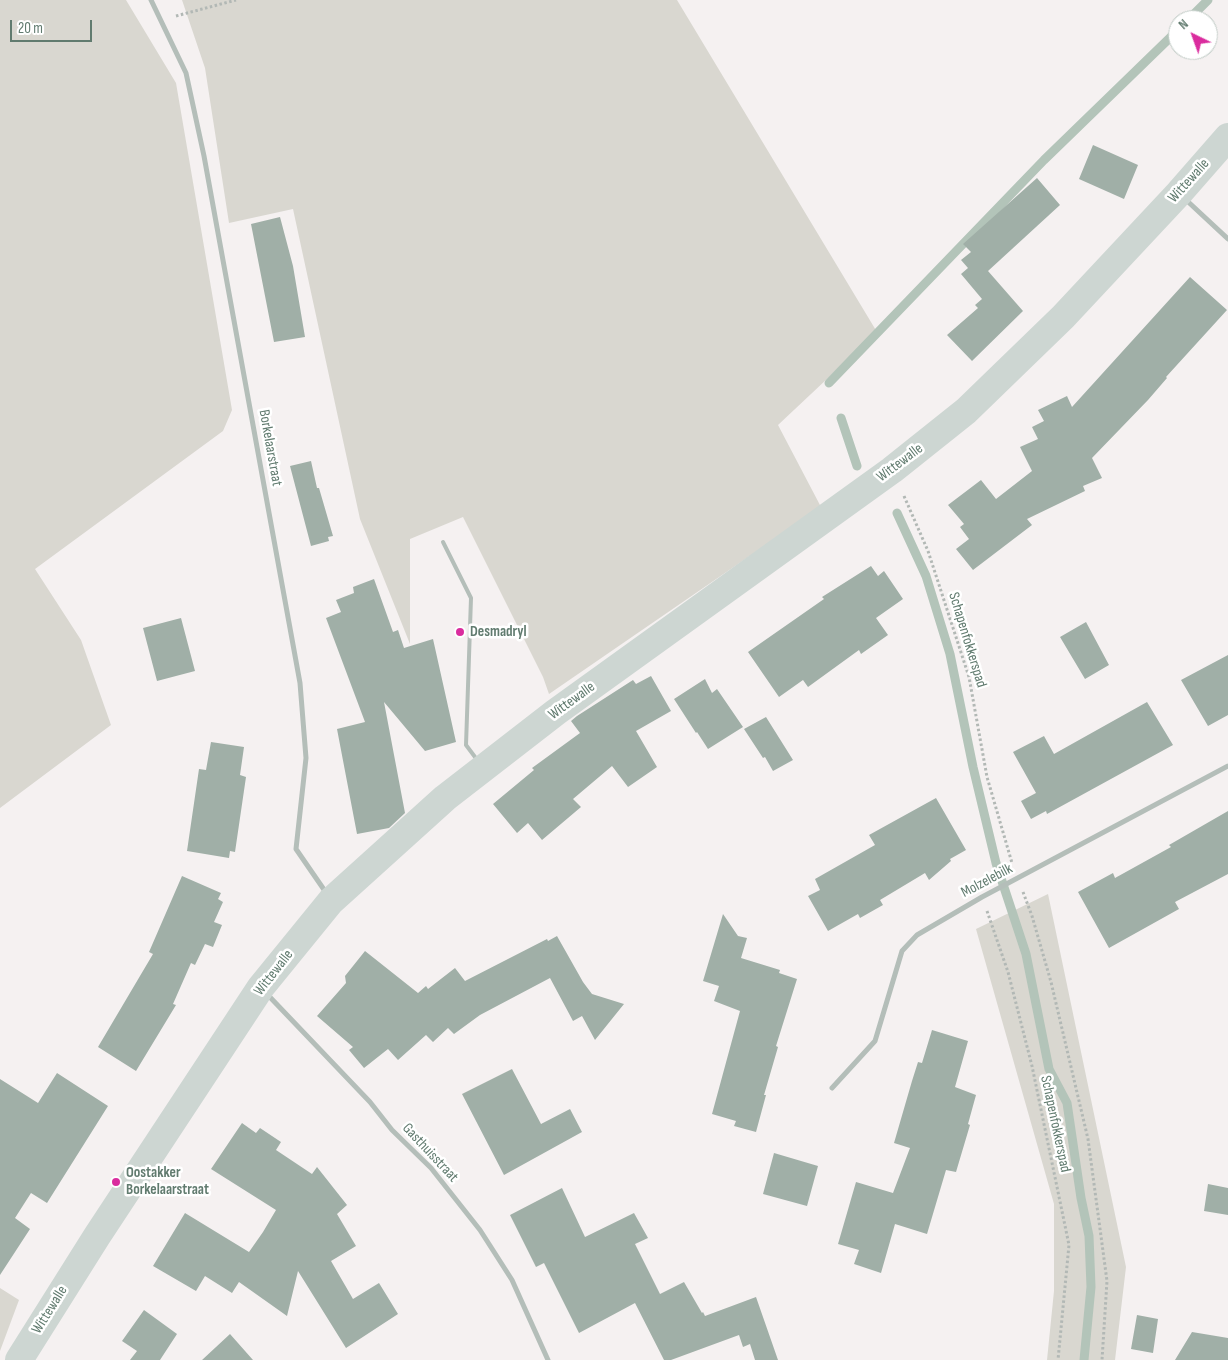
<!DOCTYPE html>
<html>
<head>
<meta charset="utf-8">
<style>
	body { margin:0 }
	#map { position:relative; width:1228px; height:1360px; overflow:hidden; background:#f5f1f1; font-family:"Sofia Sans Condensed",sans-serif }
	canvas { display:block }
	.north { position:absolute; left:1168px; top:10px; width:50px; height:50px; box-sizing:border-box; background:#fff; border:1px solid #c0cac5; border-radius:50%; rotate:318deg; font-size:14px; font-weight:700; line-height:20px; text-align:center; color:#617b6f }
	.north::after { content:''; display:block; margin:auto; width:18px; height:22px; background:#da2c9e; clip-path:polygon(50% 0,100% 100%,50% 72%,0 100%) }
	.scale { position:absolute; left:10px; top:20px; width:82px; height:22px; box-sizing:border-box; border:2px solid #617b6f; border-top:0; padding-left:6px; font-size:15px; line-height:18px; white-space:nowrap; color:#617b6f; -webkit-text-stroke:4px #fff; paint-order:stroke }
</style>
</head>
<body>
<div id="map">
<canvas width="1228" height="1360"></canvas>
<div class="north">N</div>
<div class="scale">20 m</div>
</div>
<script>
const ctx = document.querySelector('canvas').getContext('2d');
ctx.lineJoin = 'round';
function paint(path, color) { ctx.fillStyle = color; ctx.fill(path, 'evenodd'); }
function stroke(path, color, width, dash) { ctx.strokeStyle = color; ctx.lineWidth = width; ctx.lineCap = dash ? 'butt' : 'round'; ctx.setLineDash(dash || []); ctx.stroke(path); }
function write(font, color, halo, rows, align = 'center') {
  ctx.font = font + ' "Sofia Sans Condensed",sans-serif'; ctx.lineWidth = 5; ctx.setLineDash([]); ctx.textBaseline = 'middle'; ctx.strokeStyle = halo; ctx.fillStyle = color; for (const [text, x, y, turn = 0] of rows) {
    ctx.save(); ctx.translate(x, y); ctx.rotate((+turn || 0) * Math.PI / 180); ctx.textAlign = isNaN(turn) ? turn : align; if (halo) ctx.strokeText(text, 0, 0); ctx.fillText(text, 0, 0); ctx.restore();
  }
}
paint(new Path2D(`
	M0,0H126L176,83L232,410L223,431L35,569L81,640L111,725L0,808Z
	M182,0H677L877,332L778,425L821,507L549,694L543,677L463,517L410,539V644L360,519L293,209L229,223L205,68Z
	M1048,894L1126,1267L1115,1360H1047L1054,1291V1204L976,929Z
	M0,1288L19,1300L0,1351Z`), '#d9d7d0');
stroke(new Path2D(`
	M1188,20L1208,0
	M829,383L1044,160L1178,30
	M841,418L857,466
	M897,513L926,576L950,654L973,767L996,863L1026,954L1049,1069L1067,1103L1081,1198L1089,1236L1091,1287L1084,1360`), '#b3c4b9', 9);
paint(new Path2D(`
	M1093,145L1138,165L1124,199L1079,179Z
	M1037,178L1060,205L988,271L1023,311L972,361L947,335L978,308L975,305L982,299L961,274L968,268L961,260L971,252L963,244Z
	M280,217L293,266L305,337L274,342L251,224Z
	M1190,277L1227,310L1166,377L1167,378L1148,400L1092,458L1102,478L1083,486L1085,491L1027,519L1032,525L973,570L956,549L969,539L960,527L964,524L948,505L981,480L996,499L1032,471L1020,447L1038,439L1032,427L1044,421L1038,410L1067,396L1072,407Z
	M311,461L317,488H319L333,536L328,537L329,541L311,546L290,466Z
	M871,566L878,576L884,571L903,599L876,618L888,635L861,654L859,650L808,687L803,680L779,697L748,652L824,599L822,597Z
	M374,579L393,632L398,630L404,648L433,639L456,742L425,751L384,702L405,813L389,828L357,834L337,729L365,722L326,618L341,612L336,600L354,593L353,587Z
	M181,618L195,671L157,681L143,628Z
	M1086,622L1109,665L1085,679L1060,637Z
	M1228,655V715L1208,726L1181,680Z
	M651,676L671,711L636,731L657,767L628,787L612,766L573,799L581,807L542,840L528,823L517,833L493,804L534,770L532,768L580,733L571,721L577,716L633,680L636,684Z
	M705,679L712,693L717,689L743,727L708,749L697,732L696,733L674,699Z
	M1147,702L1173,745L1047,814L1046,811L1031,819L1021,801L1036,793L1013,752L1044,736L1054,754Z
	M766,717L793,760L773,771L765,757L763,758L744,729Z
	M211,742L244,747L240,775L246,777L235,852L230,851L229,858L187,851L199,769L206,770Z
	M936,798L966,850L950,859L951,861L929,880L925,873L880,900L883,905L860,918L858,914L828,931L808,896L820,890L815,879L875,845L869,835Z
	M1228,811V874L1175,902L1179,909L1109,948L1078,892L1113,873L1115,878L1171,847L1169,845Z
	M182,876L221,893L218,899L223,902L214,922L222,925L213,947L205,944L195,965L191,963L173,1004L176,1005L136,1071L98,1047L153,954L149,952Z
	M723,914L738,936L747,938L741,958L780,970L779,973L797,979L776,1046L778,1047L764,1095H766L756,1132L734,1126L736,1121L712,1114L740,1011L714,1001L719,986L703,981Z
	M557,936L583,982L592,994L624,1004L595,1040L582,1016L573,1021L550,978L480,1015L454,1034L448,1028L433,1042L426,1035L398,1060L388,1049L364,1068L349,1050L353,1047L317,1016L346,983L345,976L365,951L418,993L426,986L428,989L455,968L465,981L547,939L548,941Z
	M932,1030L968,1041L955,1087L976,1095L968,1124L970,1125L956,1172L946,1170L927,1234L895,1224L881,1273L854,1264L859,1250L838,1244L856,1182L893,1193L910,1148L894,1143L912,1081L918,1062L922,1063Z
	M512,1069L541,1124L570,1109L582,1132L504,1175L462,1094Z
	M57,1073L108,1106L47,1203L31,1193L15,1218L30,1229L0,1275V1079L38,1103Z
	M242,1123L256,1133L260,1128L281,1142L276,1150L312,1174L317,1167L347,1205L337,1214L356,1246L331,1261L353,1299L379,1283L398,1314L346,1348L298,1271L287,1316L239,1282L232,1293L205,1276L196,1291L153,1266L185,1213L249,1252L263,1232L276,1210L211,1169Z
	M774,1153L818,1166L807,1206L763,1194Z
	M1208,1184L1228,1188V1215L1204,1211Z
	M562,1188L585,1237L634,1213L648,1238L635,1244L660,1294L684,1282L702,1313L703,1312L705,1316L756,1297L778,1360H755L750,1344L743,1347L739,1335L671,1360H664L635,1303L579,1333L544,1263L536,1267L510,1215Z
	M144,1310L177,1334L160,1360H130L137,1351L122,1341Z
	M1137,1315L1158,1319L1153,1353L1131,1349Z
	M1192,1332L1228,1338V1360H1175Z
	M230,1334L253,1360H202Z`), '#a0afa7');
stroke(new Path2D(`
	M176,16L236,0
	M904,496L928,551L969,677L987,777L1012,863
	M1023,892L1032,916L1051,982L1088,1139L1107,1281L1102,1360
	M987,911L1008,972L1032,1066L1069,1245L1058,1360`), '#b2b8b5', 3, [2.5, 2.5]);
stroke(new Path2D(`
	M443,542L471,598L466,745L478,761`), '#b4beb9', 4);
stroke(new Path2D(`
	M151,0L186,73L204,156L300,683L306,758L296,849L327,894
	M1184,198L1228,239
	M266,993L370,1102L392,1130L431,1168L480,1230L512,1280L548,1360
	M832,1088L875,1041L902,951L917,935L982,897L1228,766`), '#b4beb9', 5);
stroke(new Path2D(`
	M19,1360L97,1236L261,987L331,901L445,798L556,712L892,470L966,411L1063,317L1179,193L1228,137`), '#cdd6d2', 28);
for (const [x, y, r, color] of [
	[460,632,5,"#da2c9e"],
	[116,1182,5,"#da2c9e"]
]) { const dot = new Path2D(); dot.arc(x, y, r, 0, 2 * Math.PI); ctx.fillStyle = color; ctx.fill(dot); stroke(dot, '#fff', 2); }
write('15px', '#617b6f', '#fff', [
	["Wittewalle",1189,181,-48],
	["Borkelaarstraat",270,448,80],
	["Wittewalle",900,463,-37],
	["Schapenfokkerspad",967,640,73],
	["Wittewalle",572,701,-36],
	["Molzelebilk",987,881,-28],
	["Wittewalle",274,973,-52],
	["Schapenfokkerspad",1055,1124,78],
	["Gasthuisstraat",430,1153,47],
	["Wittewalle",50,1310,-58]
]);
write('bold 15px', '#617b6f', '#fff', [
	["Desmadryl",470,632],
	["Oostakker",126,1173],
	["Borkelaarstraat",126,1190]
], 'left');
</script>
</body>
</html>
